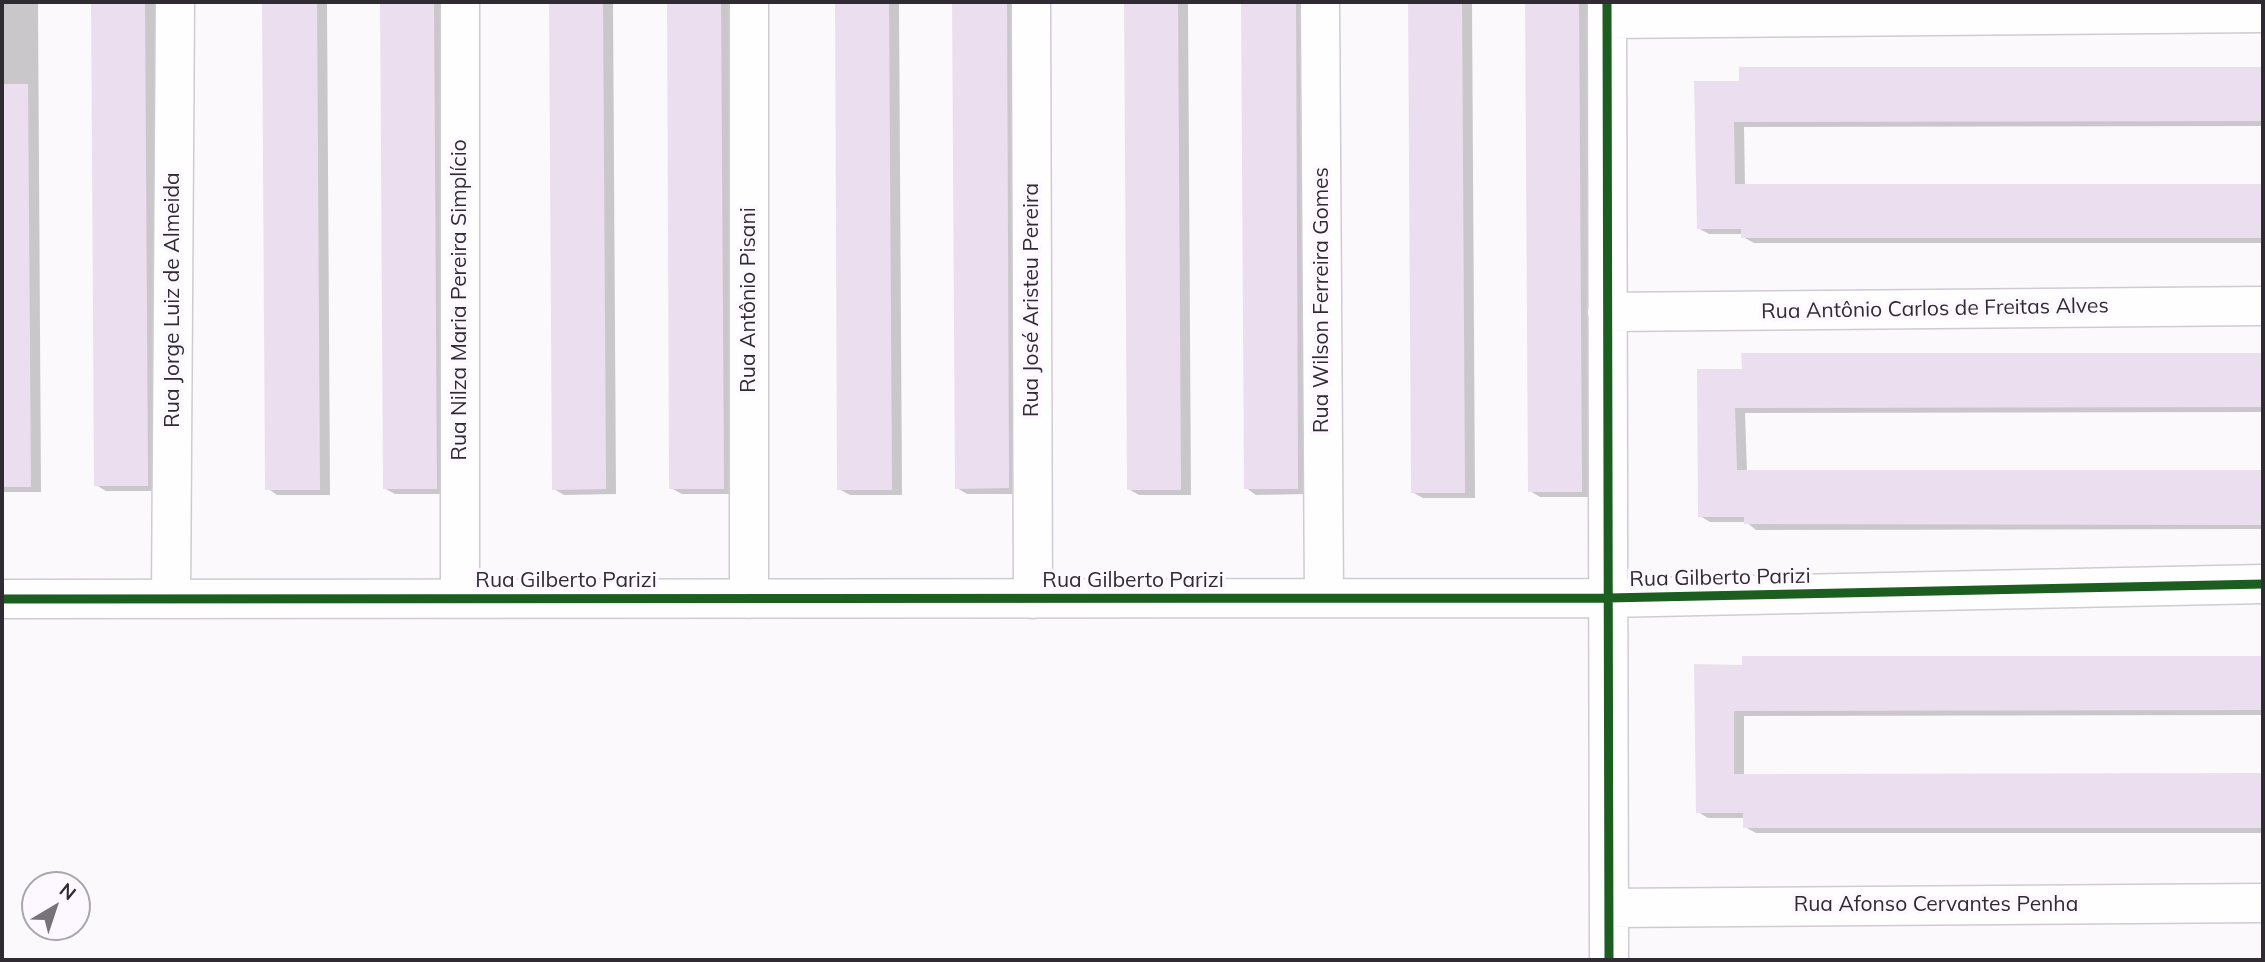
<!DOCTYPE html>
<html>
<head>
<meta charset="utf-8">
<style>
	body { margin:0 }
	#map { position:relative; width:2265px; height:962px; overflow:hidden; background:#fcf9fd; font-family:Mulish,sans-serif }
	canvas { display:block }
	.frame { position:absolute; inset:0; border:4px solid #302b32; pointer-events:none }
	.north { position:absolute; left:21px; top:871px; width:70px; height:70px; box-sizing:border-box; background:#fdf7ff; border:2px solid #aba5ad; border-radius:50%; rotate:39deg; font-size:19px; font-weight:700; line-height:28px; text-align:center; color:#302b32 }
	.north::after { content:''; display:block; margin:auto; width:24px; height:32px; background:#777379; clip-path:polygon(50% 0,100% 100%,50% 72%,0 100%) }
</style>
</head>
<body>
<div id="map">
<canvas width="2265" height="962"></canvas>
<div class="frame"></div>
<div class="north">N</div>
</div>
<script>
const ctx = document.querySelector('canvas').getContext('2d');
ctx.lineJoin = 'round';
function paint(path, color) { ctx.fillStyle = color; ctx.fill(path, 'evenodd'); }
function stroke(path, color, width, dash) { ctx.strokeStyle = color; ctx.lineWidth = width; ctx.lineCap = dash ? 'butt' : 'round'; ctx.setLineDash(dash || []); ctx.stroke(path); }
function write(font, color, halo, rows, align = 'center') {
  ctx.font = font + ' Mulish,sans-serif'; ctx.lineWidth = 7; ctx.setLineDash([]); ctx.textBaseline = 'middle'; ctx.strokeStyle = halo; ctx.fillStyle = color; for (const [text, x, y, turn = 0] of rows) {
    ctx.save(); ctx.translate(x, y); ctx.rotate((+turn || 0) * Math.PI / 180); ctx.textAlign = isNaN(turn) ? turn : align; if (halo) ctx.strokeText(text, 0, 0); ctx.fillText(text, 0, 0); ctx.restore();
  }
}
paint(new Path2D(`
	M2,2H38L41,492H2Z
	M93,2H156L158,491H106L96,485Z
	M264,2H327L330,495H277L267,488Z
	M382,2H444L447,494H395L384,488Z
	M551,2H613L616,494L564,495L554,489Z
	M668,2H731L734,494H682L671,488Z
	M836,2H899L902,495H850L839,489Z
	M954,2H1016L1019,494H967L957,488Z
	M1125,2H1188L1191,495H1139L1128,489Z
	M1243,2H1305L1308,494L1256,495L1246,488Z
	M1410,2H1472L1475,498H1423L1412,492Z
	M1527,2H1590L1592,497H1540L1530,491Z
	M2263,68V126L1744,127L1745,186H2263V243H1754L1743,237V234H1709L1698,228L1741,82V69Z
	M2263,354V412L1745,413L1747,472H2263V529L1756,530L1746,522H1710L1700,516L1743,371V355Z
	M1744,658H2263V715L1744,716V775H2263V833H1756L1745,827V818H1708L1698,812L1744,667Z`), '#0003');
paint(new Path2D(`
	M91,2H145L148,486H94Z
	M262,2H317L320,490H265Z
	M380,2H434L437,489H383Z
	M549,2H603L606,489L552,490Z
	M667,2H721L724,489H669Z
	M835,2H889L892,490H837Z
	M952,2H1007L1009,488L955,489Z
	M1124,2H1178L1181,490H1127Z
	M1241,2H1296L1298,489H1244Z
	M1408,2H1462L1465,493H1411Z
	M1525,2H1579L1582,492H1528Z
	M1739,67H2262L2263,121L1734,122L1735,184H2263V238H1741V229H1697L1694,81H1739Z
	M2,84H28L31,487H2Z
	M1741,353H2263V407L1735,408L1737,470H2263V525L1744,524V517H1698L1697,369H1742Z
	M1742,656H2263V710L1734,711V774L2263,773V828H1743V813H1696L1694,664L1742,665Z`), '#ebdfef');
const minor = new Path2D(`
	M749,2V599
	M1031,2L1033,599
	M1320,2L1324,598
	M1607,2L1609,960
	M1607,19L2263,13
	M1607,312L2263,306
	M460,598V2
	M2,599L1608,598L2263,584
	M171,599L175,2
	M1609,908L2263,903`);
stroke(minor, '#cfccd1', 41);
stroke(minor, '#fffeff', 38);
stroke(new Path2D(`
	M1607,2L1609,960
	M2,599L1608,598L2263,584`), '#1b5e20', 9);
write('21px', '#302b32', '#fdf7ff', [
	["Rua Jorge Luiz de Almeida",173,300,-90],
	["Rua Nilza Maria Pereira Simplício",460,300,-90],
	["Rua Antônio Pisani",749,300,-90],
	["Rua José Aristeu Pereira",1032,300,-90],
	["Rua Wilson Ferreira Gomes",1322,300,-90],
	["Rua Antônio Carlos de Freitas Alves",1935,309,-1],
	["Rua Gilberto Parizi",1720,578,-1],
	["Rua Gilberto Parizi",566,581],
	["Rua Gilberto Parizi",1133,581],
	["Rua Afonso Cervantes Penha",1936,905]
]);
</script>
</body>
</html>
